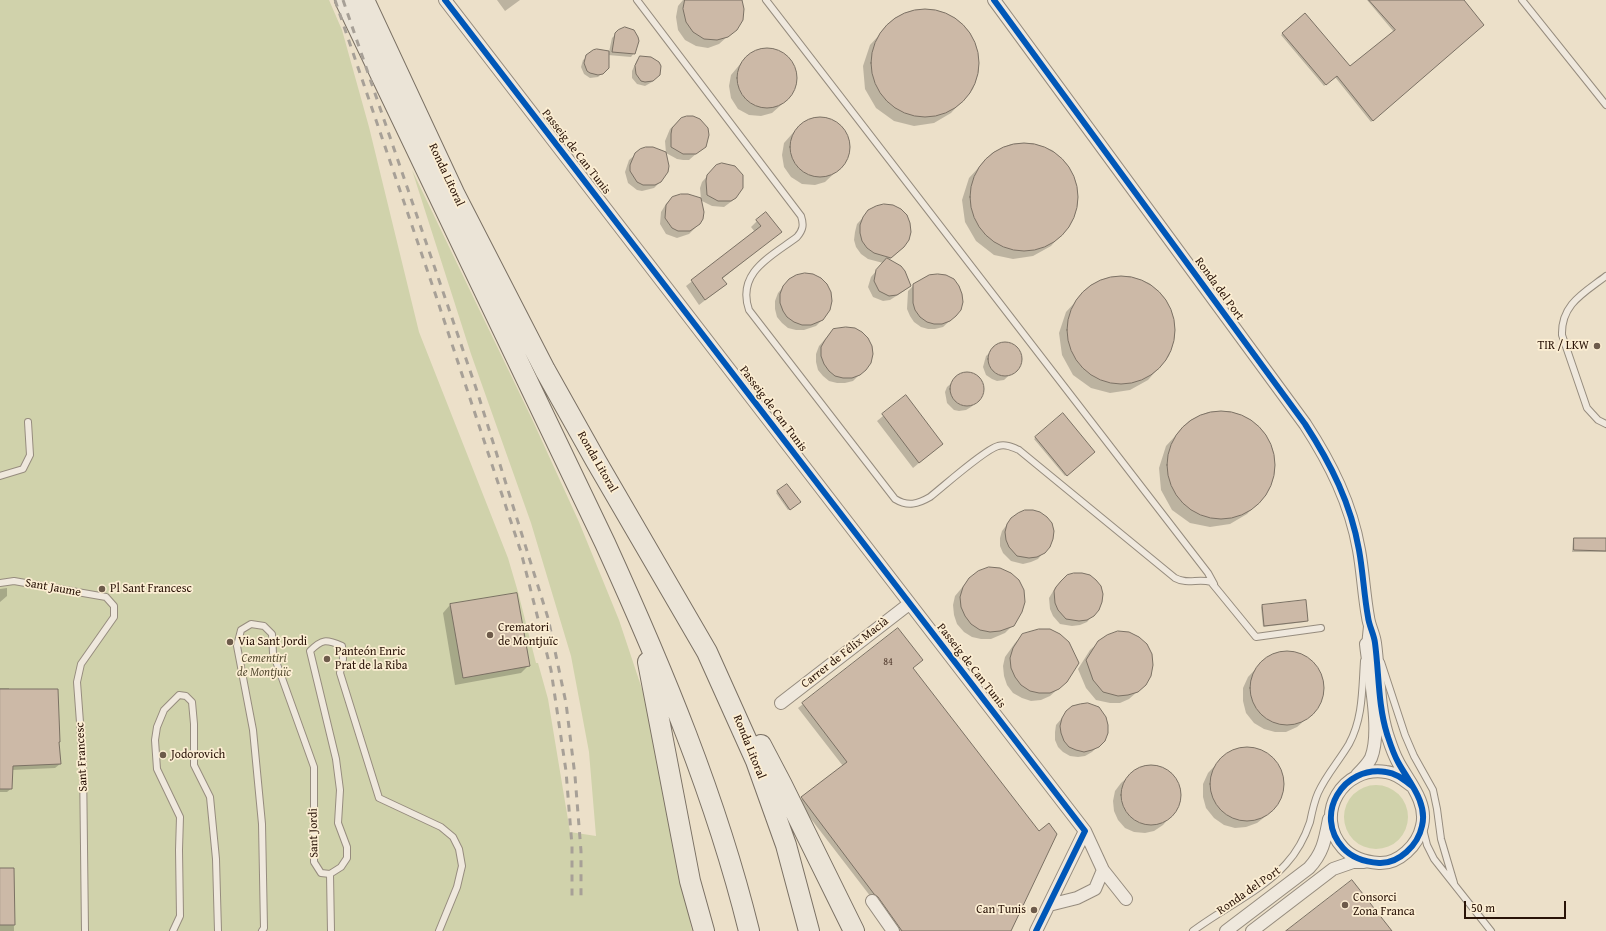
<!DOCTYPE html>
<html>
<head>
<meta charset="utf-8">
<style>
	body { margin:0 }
	#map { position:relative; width:1606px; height:931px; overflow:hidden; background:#ece0c9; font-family:"Gentium Book Plus",serif }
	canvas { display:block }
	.scale { position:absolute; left:1464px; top:901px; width:102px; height:18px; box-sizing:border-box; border:2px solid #291307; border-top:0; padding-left:5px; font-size:12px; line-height:14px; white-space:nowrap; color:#291307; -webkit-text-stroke:3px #fceed3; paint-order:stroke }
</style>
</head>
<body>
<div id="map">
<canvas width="1606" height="931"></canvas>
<div class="scale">50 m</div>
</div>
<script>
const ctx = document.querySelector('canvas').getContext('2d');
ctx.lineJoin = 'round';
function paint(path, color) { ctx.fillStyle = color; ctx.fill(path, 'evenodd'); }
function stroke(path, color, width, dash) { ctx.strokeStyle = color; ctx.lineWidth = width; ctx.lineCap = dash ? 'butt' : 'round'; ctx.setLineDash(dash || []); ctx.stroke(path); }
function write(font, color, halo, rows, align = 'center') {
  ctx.font = font + ' "Gentium Book Plus",serif'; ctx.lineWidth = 3.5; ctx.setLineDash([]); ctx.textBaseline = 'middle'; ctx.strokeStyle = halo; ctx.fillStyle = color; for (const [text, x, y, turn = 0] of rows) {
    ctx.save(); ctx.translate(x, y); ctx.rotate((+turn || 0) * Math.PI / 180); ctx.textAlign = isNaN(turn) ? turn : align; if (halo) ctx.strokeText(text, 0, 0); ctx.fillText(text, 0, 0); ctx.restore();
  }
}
paint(new Path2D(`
	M0,0H329L342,30L369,127L419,332L508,558L518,592L536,663H538L548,699L570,832L596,836L589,752L571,656L531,523L471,354L412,170L532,419L579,522L619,620L645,698L672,838L692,931H0Z
	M1344 817a32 32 0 1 1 64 0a32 32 0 1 1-64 0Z`), '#d0d2ab');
paint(new Path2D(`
	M497,0H520L505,11Z
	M683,0H741L736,29L719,44L708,48L696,46L685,40L678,30L676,17L678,6Z
	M1367,0H1462L1483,25L1371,122L1335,77L1324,86L1281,35L1305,14L1350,67L1394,32Z
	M932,10L952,17L968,30L977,49L979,70L973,89L951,113L934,123L914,126L894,121L876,108L865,89L863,66L870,45L893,20L912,11Z
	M616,34L634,53L631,57L608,55V67L598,77L590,78L584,74L581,67L583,60L597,50L609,52L612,38Z
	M767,49L778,51L787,57L794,67L796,78L794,88L789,98L772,113L761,116L749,115L738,109L731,98L729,86L731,75L746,57L756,51Z
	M641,57L656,78L652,82L645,86L637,84L632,78V71L637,60Z
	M820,117L831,120L841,126L847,135L849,146L848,157L842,166L825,182L815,185L802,184L791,177L784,167L782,155L784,143L799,126L809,119Z
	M681,119L705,146L689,160H683L677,159L666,153L665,141L670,129Z
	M1032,143L1052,150L1067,164L1076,182L1078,203L1072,222L1051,246L1033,256L1013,259L994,255L976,241L965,222L962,200L969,178L992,153L1011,144Z
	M636,154L660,182L654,188L642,191L637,190L628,183L625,172L629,160Z
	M710,173L736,198L724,207L712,206L700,200L699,224L689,234L677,238L666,234L660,224L661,212L666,204L672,198L701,199L700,188L702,182Z
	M869,211L904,247L889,260L910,286L904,291L890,300L883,301L873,297L868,287L871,277L883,263L868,259L861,254L856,247L854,240L855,232L857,224Z
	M757,221L780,232L722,279L726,284L699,305L686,286L755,232L751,227Z
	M1129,276L1149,283L1164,297L1173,316L1175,336L1169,356L1148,380L1130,390L1110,393L1091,388L1073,375L1062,355L1059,333L1066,312L1089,287L1108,278Z
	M914,285L955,316L943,327L935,329H928L921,327L914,322L910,316L907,309L908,291Z
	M783,287L822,320L816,326L804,330H796L788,328L782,323L777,317L775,309V301L778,293Z
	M833,330L865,369L853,381L845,383H837L829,381L823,376L818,370L816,362V354L819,346Z
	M1000,344H1011L1015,346L1020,355L1019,366L1004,380L997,381L992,379L986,375L983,367L986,356Z
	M962,374H972L980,378L982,386V391L977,401L971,407L966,410L959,411L954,410L947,403L945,392L947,387Z
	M906,397L936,449L913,468L877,421Z
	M1229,411L1248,418L1264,432L1273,450L1275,471L1269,490L1247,514L1230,524L1210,527L1190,523L1172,510L1161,490L1159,468L1166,446L1189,421L1208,412Z
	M1063,415L1092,454L1065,476L1034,439Z
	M786,485L798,503L788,510L776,493Z
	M1012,518L1044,552L1038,559L1031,562L1023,564L1011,561L1003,553L1000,546V538L1002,531Z
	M1574,539H1606V552H1572L1573,540Z
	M970,578L1013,625L1005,633L991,639H981L972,637L964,632L957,624L954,615L953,605L955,596Z
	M1061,581L1098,609L1087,622L1080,625L1072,626L1060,624L1053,616L1050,609L1049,598L1055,588Z
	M7,588V596L0,602V589Z
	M450,605L529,665L521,673L455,685L443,613Z
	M1262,606L1307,620L1305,622L1263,627L1261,607Z
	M898,629L912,668L1038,832L1010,931H897L798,802L843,766L798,708Z
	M1023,635L1066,682L1050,696L1041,700L1031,701L1022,698L1013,693L1007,685L1004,676L1003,666L1005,657L1015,643Z
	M1099,642L1145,685L1129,699L1120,703H1110L1096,700L1086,688L1078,669L1090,650Z
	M1288,652L1300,655L1310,661L1317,669L1322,680V691L1320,702L1314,711L1305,720L1297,727L1286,732H1275L1264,729L1254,723L1246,713L1243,701V688L1248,677L1265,659L1276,654Z
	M0,688H9V690L58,743L60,764L55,768L12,770V788L7,792H0Z
	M1067,712L1104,740L1092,752L1085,756L1078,757L1070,756L1063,752L1058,747L1055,740V732L1056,725Z
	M1248,748L1260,750L1270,756L1277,765L1282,775L1283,787L1280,798L1274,807L1266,816L1257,823L1246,827L1235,828L1224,825L1214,818L1206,808L1203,797V784L1208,773L1225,755L1236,749Z
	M1155,765L1164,768L1172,773L1177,781L1180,790V800L1177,809L1163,825L1154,831L1145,833L1134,832L1125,828L1118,820L1114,811L1113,801L1115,791L1121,783L1137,769L1145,766Z
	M0,869H13L14,931H0Z`), '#0003');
const building = new Path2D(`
	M685,0H742L744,9L743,20L737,30L728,37L717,40L704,39L693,32L686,22L683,9Z
	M1369,0H1464L1484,25L1373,121L1337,76L1326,85L1282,33L1305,13L1350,66L1395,30Z
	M871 63a54 54 0 1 1 108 0a54 54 0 1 1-108 0Z
	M625,27L634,30L638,37L639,41L635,54L612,52L615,33L618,30Z
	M737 78a30 30 0 1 1 60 0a30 30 0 1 1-60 0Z
	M597,49L609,51V68L603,74L598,75L590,73L587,71L584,63L586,55L593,50Z
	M640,56L651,57L659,62L661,66L660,75L653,81L645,82L641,81L636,74L635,66Z
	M687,116H693L700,119L708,128L709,135L706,147L696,154H683L671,147V134L672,128L681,118Z
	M790 147a30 30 0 1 1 60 0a30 30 0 1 1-60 0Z
	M970 197a54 54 0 1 1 108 0a54 54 0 1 1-108 0Z
	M646,147H653L666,152L669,166L668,172L661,182L655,185H643L637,182L630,171V165L635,153L640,149Z
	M722,163L735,166L743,175V188L736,198L731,201H718L707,195L706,181L707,175L716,165Z
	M681,194H688L701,198L704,212L703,219L700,224L690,231H678L672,228L665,218L666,205L672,197Z
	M884,204L893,205L901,209L907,215L910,223L911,232L909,240L904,247L891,258L874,253L867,248L862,241L860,233V225L863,217L868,210L876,206Z
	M766,212L782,232L722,278L727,284L705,300L691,280L761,226L756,220Z
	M887,258L901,266L905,271L911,286L897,295L889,296L879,291L874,281L876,270Z
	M805,273L813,274L821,278L827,284L831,292L832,301L830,310L823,320L811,325H802L794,322L787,317L783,311L780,303V294L783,286L789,279L796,275Z
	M938,274L946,275L954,279L959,286L962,294L963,302L961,310L956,316L950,321L942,324H934L927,322L920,317L915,310L913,303V284L929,275Z
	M1067 330a54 54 0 1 1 108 0a54 54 0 1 1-108 0Z
	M846,327L855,328L862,332L868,338L872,346L873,354L871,363L866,370L860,375L852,378H843L835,376L829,371L824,364L821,356V347L825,340L833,329Z
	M988 359a17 17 0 1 1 34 0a17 17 0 1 1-34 0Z
	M950 389a17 17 0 1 1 34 0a17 17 0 1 1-34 0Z
	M906,395L943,444L919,463L882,414Z
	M1167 465a54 54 0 1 1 108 0a54 54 0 1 1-108 0Z
	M1063,413L1095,452L1067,476L1035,437Z
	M787,484L801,502L790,510L777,491Z
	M1025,510H1033L1040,512L1047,517L1052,523L1054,531L1053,539L1050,547L1045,553L1037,557L1029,558L1017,556L1009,547L1006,540L1005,532L1007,524L1011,518L1018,513Z
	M1574,538H1606V551L1574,550Z
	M989,567L1000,568L1011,573L1019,580L1024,590L1025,602L1022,612L1014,626L1000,631L990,632L980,630L971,624L965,616L961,607L960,597L963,587L969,578L978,571Z
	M1074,573H1082L1090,575L1096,580L1101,586L1103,594L1102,602L1099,610L1094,616L1087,620L1079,621L1066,619L1058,610L1055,603L1054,591L1056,587L1061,581L1067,575Z
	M517,593L530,666L463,678L450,604Z
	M1306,600L1308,621L1264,626L1262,605Z
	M898,628L923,660L913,668L998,778L1039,831L1049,823L1057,834L1011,931H902L878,897L874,894L801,797L847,762L802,703Z
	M1039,629H1050L1060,634L1069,642L1079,663L1067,682L1059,689L1050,693H1039L1030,691L1021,685L1015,677L1011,668L1010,658L1013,648L1022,634Z
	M1118,631L1129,632L1139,637L1147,644L1152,654L1153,665L1151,676L1146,685L1138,692L1128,695L1118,696L1103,692L1093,680L1086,660L1098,641L1107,635Z
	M1250 688a37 37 0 1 1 74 0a37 37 0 1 1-74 0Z
	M0,689H58L60,742H59L61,764L13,766L12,789H0Z
	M1088,703L1099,707L1106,717L1108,725V733L1105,741L1099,747L1092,750L1084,752L1076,750L1069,747L1064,741L1061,733L1060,726L1062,718L1066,711L1072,706L1080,704Z
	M1210 784a37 37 0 1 1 74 0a37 37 0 1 1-74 0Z
	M1121 795a30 30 0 1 1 60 0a30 30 0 1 1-60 0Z
	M0,868H14L15,925H0Z
	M1352,880L1392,931H1286Z`);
paint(building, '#ccb9a7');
stroke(building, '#7b7164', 1);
const service = new Path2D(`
	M637,0L801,216C804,225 803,230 797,237C772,256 736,272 749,310L895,499C908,507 918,504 930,497C944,486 984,450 998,446C1006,444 1012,447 1019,450L1175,578C1188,585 1198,578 1211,582L1256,637L1321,628
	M766,0L1208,573L1214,584
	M1522,0L1606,105
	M1606,276C1584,293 1561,304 1562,335L1587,408L1598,420L1606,424
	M0,476L23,469L30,455L28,422
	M0,583L14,581L106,597L114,606V617L81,664L77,682L83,763L85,931
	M1365,646L1367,626
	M1381,662L1405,735L1414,756L1433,790L1437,809L1441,839L1454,883
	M1423,829L1427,845L1434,859L1491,931
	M330,874L331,931
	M173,931L180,916L179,850L180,817L157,769L155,740L157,727L164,710L179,695L186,696L192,702L194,724V765L210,797L216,859L218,931
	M262,931L264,928L262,824L253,730L237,646L241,630L251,624L264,626L272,634L273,653L314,767V862L321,873L330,874L341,867L347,858V847L338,823L340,790L336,759L310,651C322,639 326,639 342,646L343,659L340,673L379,798L441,827L453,837L459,849L462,866L461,870L457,887L439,931
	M1193,931C1222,909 1263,890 1286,864C1297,852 1305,837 1310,822C1312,812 1314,802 1318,793C1326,775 1339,761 1349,744C1363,718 1362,690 1364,661`);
const minor = new Path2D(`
	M445,0L1085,831L1103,870L1126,899
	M994,0L1305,424C1331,464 1351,504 1359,550C1363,572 1364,595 1368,617C1369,626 1374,634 1375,643C1379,673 1378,705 1387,734C1390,743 1393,753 1398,762C1408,781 1428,802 1422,826C1418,845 1399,864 1379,863C1365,862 1352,858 1343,848C1313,815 1343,765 1386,772C1396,773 1404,780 1412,786
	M781,703L909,604
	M1357,775C1362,770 1368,764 1371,758C1382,731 1369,674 1366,644
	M872,901L893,931
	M1049,905L1077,898L1095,889L1103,870
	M1036,931L1085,831
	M1226,931L1309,868C1323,853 1325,840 1329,819
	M1252,931L1333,869L1353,862H1364`);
const trunk = new Path2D(`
	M345,0L605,543C662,668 716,797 749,931
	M364,0L454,193L545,370L596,461L707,652L756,761L786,845L809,931
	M648,662L690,881L704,931
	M761,745L782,785L854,931`);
stroke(service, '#968c7e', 8);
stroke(minor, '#968c7e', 14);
stroke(trunk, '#7b7164', 22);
stroke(service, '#efe8dd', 6);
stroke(minor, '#efe8dd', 12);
stroke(trunk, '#ebe4d7', 20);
stroke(new Path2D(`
	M335,0L435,293L521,552L551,670L566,771L572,846V902
	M343,0L477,391L548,618L566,703L575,776L581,851V902`), '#a7a097', 3, [7, 7]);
stroke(new Path2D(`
	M445,0L1085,831L1036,931
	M994,0L1305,424C1331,464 1351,504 1359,550C1363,572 1364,595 1368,617C1369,626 1374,634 1375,643C1379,673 1378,705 1387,734C1390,743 1393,753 1398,762C1408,781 1428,802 1422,826C1418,845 1399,864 1379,863C1365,862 1352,858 1343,848C1313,815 1343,765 1386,772C1396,773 1404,780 1412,786`), '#0057b8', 6);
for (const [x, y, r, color] of [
	[1597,346,4,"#6d5b4b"],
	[102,589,4,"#6d5b4b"],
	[490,635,4,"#6d5b4b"],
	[230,642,4,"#6d5b4b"],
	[327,659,4,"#6d5b4b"],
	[163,755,4,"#6d5b4b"],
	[1345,905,4,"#6d5b4b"],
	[1034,910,4,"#6d5b4b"]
]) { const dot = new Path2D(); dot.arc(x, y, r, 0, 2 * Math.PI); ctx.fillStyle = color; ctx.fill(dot); stroke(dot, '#fceed3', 1.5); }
write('10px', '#523c2f', null, [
	["84",888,662]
]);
write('12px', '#291307', '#fceed3', [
	["Passeig de Can Tunis",576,152,52],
	["Ronda Litoral",446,175,65],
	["Ronda del Port",1219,289,54],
	["Passeig de Can Tunis",773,409,53],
	["Ronda Litoral",597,462,60],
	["Sant Jaume",53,588,10],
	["Carrer de Félix Macià",845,653,-38],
	["Passeig de Can Tunis",971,666,52],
	["Ronda Litoral",749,747,68],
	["Sant Francesc",82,757,-93],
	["Sant Jordi",314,833,-91],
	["Ronda del Port",1249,891,-35]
]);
write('12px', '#291307', '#fceed3', [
	["TIR / LKW",1589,346,"right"],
	["Pl Sant Francesc",110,589],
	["Crematori",498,628],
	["de Montjuïc",498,642],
	["Via Sant Jordi",238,642],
	["Panteón Enric",335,652],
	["Prat de la Riba",335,666],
	["Jodorovich",171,755],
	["Consorci",1353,898],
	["Zona Franca",1353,912],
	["Can Tunis",1026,910,"right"]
], 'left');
write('italic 12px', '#5c5238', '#fceed3', [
	["Cementiri",264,659],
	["de Montjuïc",264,673]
]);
</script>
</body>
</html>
